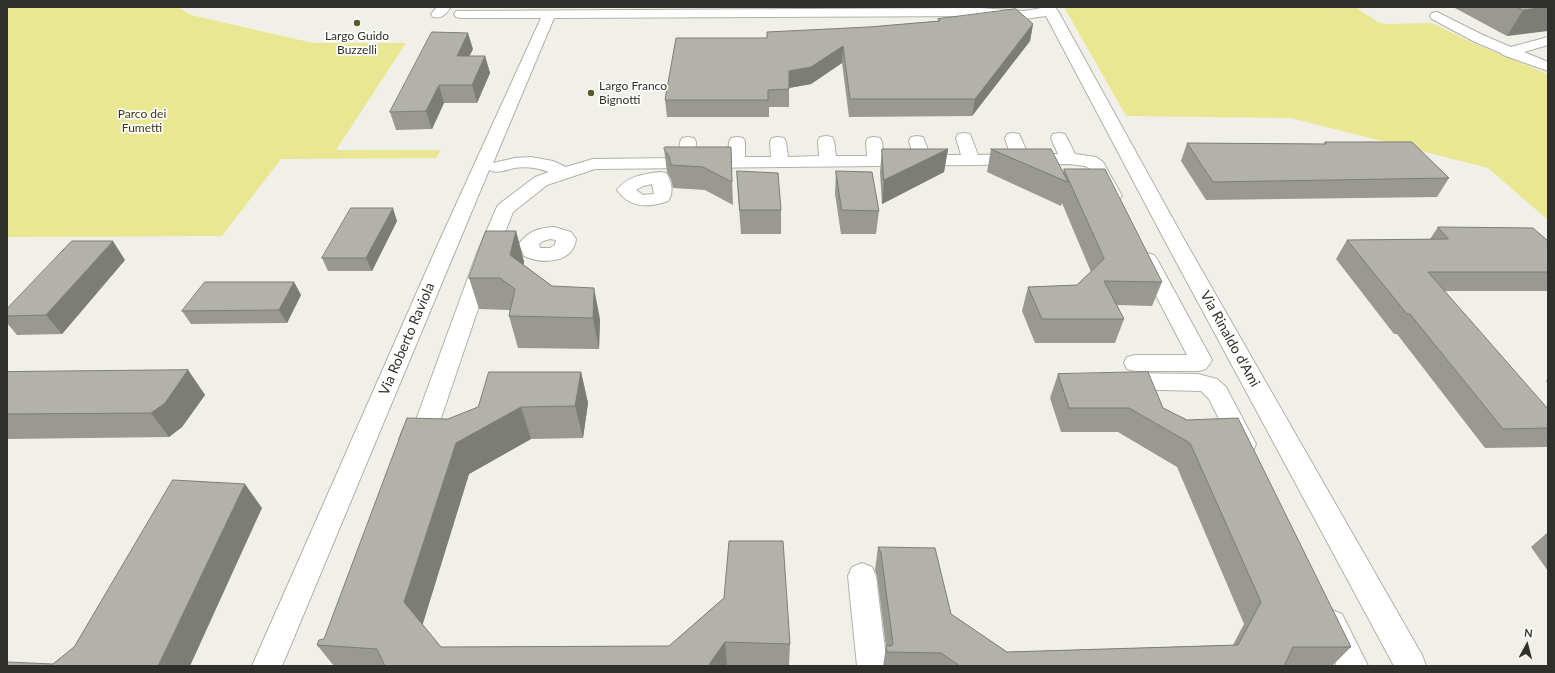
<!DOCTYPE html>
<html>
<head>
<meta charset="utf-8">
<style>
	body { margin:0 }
	#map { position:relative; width:1555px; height:673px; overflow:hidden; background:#f0f0e8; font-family:Lato,sans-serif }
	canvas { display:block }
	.frame { position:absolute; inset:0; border:8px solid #2f2f2c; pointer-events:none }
	.north { position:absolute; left:1507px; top:625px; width:40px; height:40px; -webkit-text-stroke:3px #fffffe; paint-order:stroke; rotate:7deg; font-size:11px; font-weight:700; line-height:16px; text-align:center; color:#2f2f2c }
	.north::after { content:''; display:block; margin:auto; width:14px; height:18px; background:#2f2f2c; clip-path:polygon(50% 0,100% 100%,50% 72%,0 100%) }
</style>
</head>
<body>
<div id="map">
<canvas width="1555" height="673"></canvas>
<div class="frame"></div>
<div class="north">N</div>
</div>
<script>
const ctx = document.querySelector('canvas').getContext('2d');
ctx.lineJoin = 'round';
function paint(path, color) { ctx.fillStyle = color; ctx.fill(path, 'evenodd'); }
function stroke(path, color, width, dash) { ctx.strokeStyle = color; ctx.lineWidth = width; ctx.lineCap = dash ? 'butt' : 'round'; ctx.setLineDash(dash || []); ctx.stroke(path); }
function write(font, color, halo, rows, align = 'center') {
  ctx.font = font + ' Lato,sans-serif'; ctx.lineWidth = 3.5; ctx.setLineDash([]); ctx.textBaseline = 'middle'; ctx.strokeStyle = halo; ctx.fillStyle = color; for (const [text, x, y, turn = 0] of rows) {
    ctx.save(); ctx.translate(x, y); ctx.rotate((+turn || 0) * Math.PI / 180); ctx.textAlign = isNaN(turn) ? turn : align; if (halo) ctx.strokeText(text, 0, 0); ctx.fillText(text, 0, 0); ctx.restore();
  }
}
paint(new Path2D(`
	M7,7H178L191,15L313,43H406L336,150H441L436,158L281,159L222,236L7,237Z
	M1064,7H1355L1378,22L1386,24L1432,23L1473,43L1548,74V220L1488,168L1291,118L1126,116Z`), '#eae792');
const minor = new Path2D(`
	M437,7H451C446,14 442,19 433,17L431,14Z
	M1041,7H1055L1058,11L1185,241L1422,655L1426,666H1394L1165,241L1046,16L1024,19L980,16L554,18L493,163L515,158L531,157L553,161L566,167L593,159L678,158L680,142L682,138L688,137L694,138L696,142L695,158L728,157L729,142L731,138L737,137L743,138L745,142V157H771L770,142L772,138L778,137L784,138L786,142L788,157L819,156L818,141L820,137L826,136L832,137L834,141L836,156H867L866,142L868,138L874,137L880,138L882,142L884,156L913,155L909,141L911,137L917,136L923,137L930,155H961L956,138L958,134L964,133L970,134L978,155L1010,154L1005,138L1007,134L1013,133L1019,134L1028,154H1058L1051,138L1053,134L1059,133L1065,134L1075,154L1096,157L1103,162L1122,196L1119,200L1113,201L1107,200L1090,169L1085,166L1069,164L595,169L547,185L513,212L497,253L439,424L430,438L423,440L420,446L411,449L402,446L399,439L404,427L412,424L416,420L477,253L496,209L498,205L535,177L549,172C538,168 527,166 514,168C506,170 497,174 489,170L282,666H252L439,242L541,18H461L456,17L454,14L456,11L980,8L1024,11L1042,8Z
	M1437,12L1485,36L1511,47L1548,37V45L1524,52L1548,62V71L1503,55L1501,53L1475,42L1432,19L1430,16L1432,13Z
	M660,172L666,173C672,181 674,193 668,201C649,208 629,208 617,190C627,176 644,174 660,172ZM652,184L654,194L643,195L636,190L643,186Z
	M554,227L571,232L576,239C573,264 542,264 524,256L519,244C528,231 539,228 554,227ZM550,239L556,240L555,245L550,248H540L539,244L543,241Z
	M1147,253L1154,255L1157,259L1212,360L1206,369L1198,371H1135L1127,369L1124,363L1127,357L1135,355H1187L1137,259L1140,255Z
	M1123,373L1198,374L1217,379L1226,387L1256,444L1253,451L1244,454L1235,451L1209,399L1201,391L1123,389L1115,387L1111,381L1115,375Z
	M862,563L872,567L876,576L887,666H857L848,576L852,567Z
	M1332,610L1342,614L1368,666H1337L1317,624L1322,614Z`);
stroke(minor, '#b1b1a9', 2);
paint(minor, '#fff');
paint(new Path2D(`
	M1453,7H1548L1507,36Z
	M938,19L1033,24L1030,41L972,116L849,117L842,63L811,84L789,88V107H769V117H667L665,100L767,38L869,27L938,21Z
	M473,49L469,56H485L490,73L477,103H444L432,129L396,130L390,112Z
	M1325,142L1449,178L1437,197L1206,200L1181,161L1187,143L1324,144Z
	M731,147L733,205L705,190L673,188L671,179L667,172L664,149Z
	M882,149H948L944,172L882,204L880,172Z
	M991,149L1063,173L1064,169L1162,282L1152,306L1117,305L1124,319L1115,343H1035L1022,311L1028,287L1077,285L1091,272L1062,203L1061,206L987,172Z
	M737,171L781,210V234H741L738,194Z
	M836,171L879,211L876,234H841L835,194Z
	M397,221L372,271H328L322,258Z
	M1438,227L1548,241V291H1445L1548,428V446L1546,447L1485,448L1397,334H1394L1336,259L1347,240L1430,239Z
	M516,231L524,262V265L552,286L600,319L599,349L518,348L509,316L510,311L509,310L479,309L469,278Z
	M125,260L62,334L17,335L7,323V309Z
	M294,282L301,295L287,323L191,324L182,311Z
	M188,370L205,395L182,427L169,437L7,439V372Z
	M581,372L588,403L583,438L531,439L469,474L422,625L441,647L669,646L724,598L790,644L789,666H334L317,645L324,639L448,419Z
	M1058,374L1163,408L1351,647L1332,666H883L886,647L877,576L875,570L878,547L951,614L1007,652L1233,645L1244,624L1177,467L1118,432H1061L1050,398Z
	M1548,378V384L1546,381Z
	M1548,532V571L1531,547Z`), '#999992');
paint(new Path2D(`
	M1548,7V31L1507,36L1523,10Z
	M1033,24L1030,41L972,116L975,99Z
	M468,33L473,49L461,73L457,56Z
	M843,46L842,63L811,84L789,88V71Z
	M485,56L490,73L477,103L472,85Z
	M439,85L444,103L432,129L426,111Z
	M948,149L944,172L882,204L884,180Z
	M393,208L397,221L372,271L366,258Z
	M516,231L524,262L519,286L510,255Z
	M113,241L125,260L62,334L46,315Z
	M294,282L301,295L287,323L279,310Z
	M594,288L600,319L599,349L593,318Z
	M188,370L205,395L182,427L169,437L151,413Z
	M581,372L588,403L583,438L575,406Z
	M521,407L531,439L469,474L421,630L404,602L456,443Z
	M245,484L262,508L190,666H158Z
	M725,642L727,666H708Z`), '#7d7d77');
const building = new Path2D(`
	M1517,7H1546L1523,10Z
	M1016,9L1033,24L975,99H850L843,46L811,67L789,71V89L768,90V100H665L676,38H767V32L869,27L940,21L938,19Z
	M432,32L468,33L457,56H485L472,85H439L426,111L390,112Z
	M1325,142H1412L1449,178L1213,182L1187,143L1326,144Z
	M665,147H731L732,182L703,167L671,165L669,156L664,149Z
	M882,149H948L884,180Z
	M991,149H1051L1068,182Z
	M1064,169H1105L1162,282L1104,281L1124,319H1042L1028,287L1077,285L1104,259Z
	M737,171L778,173L781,210H740Z
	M836,171L872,172L879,211L842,210Z
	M351,208H393L366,258H322Z
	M1438,227L1533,228L1548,241V272H1428L1548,409V428L1503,429L1410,314H1407L1347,240L1448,239Z
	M486,231H516L510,255L552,286L594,288L593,318L509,316L515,289L500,278H469Z
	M72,241H113L46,315L7,316V309Z
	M205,282H294L279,310L182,311Z
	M188,370L165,403L151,413L7,414V372Z
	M489,372H581L575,406L521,407L456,443L404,602L441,647L669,646L724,598L729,541H783L790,644L725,642L708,666H385L377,649L317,645L319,640L324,639L407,418L448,419L478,407Z
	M1148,372L1163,408L1187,420L1238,418L1351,647H1293L1284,666H960L941,653L887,652L886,646H891L893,644L881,553L878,547L935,548L951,614L1007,652L1238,645L1261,602L1190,443L1129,408H1069L1058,374Z
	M173,480L245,484L158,666H7V662L53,664L74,647Z`);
paint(building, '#b2b2aa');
stroke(building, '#7d7d77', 1);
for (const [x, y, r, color] of [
	[357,23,4,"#5c5a27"],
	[591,93,4,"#5c5a27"]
]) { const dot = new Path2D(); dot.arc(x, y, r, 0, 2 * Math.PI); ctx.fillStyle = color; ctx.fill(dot); stroke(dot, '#fffffe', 1.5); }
write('12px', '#2f2f2c', '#fffffe', [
	["Largo Guido",357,36],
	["Buzzelli",357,50],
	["Largo Franco",599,86,"left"],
	["Bignotti",599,100,"left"]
]);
write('12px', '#3a3813', '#fffffe', [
	["Parco dei",142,114],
	["Fumetti",142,128]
]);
write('14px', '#2f2f2c', '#fffffe', [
	["Via Roberto Raviola",407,339,-67],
	["Via Rinaldo d'Ami",1230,339,61]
]);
</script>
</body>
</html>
